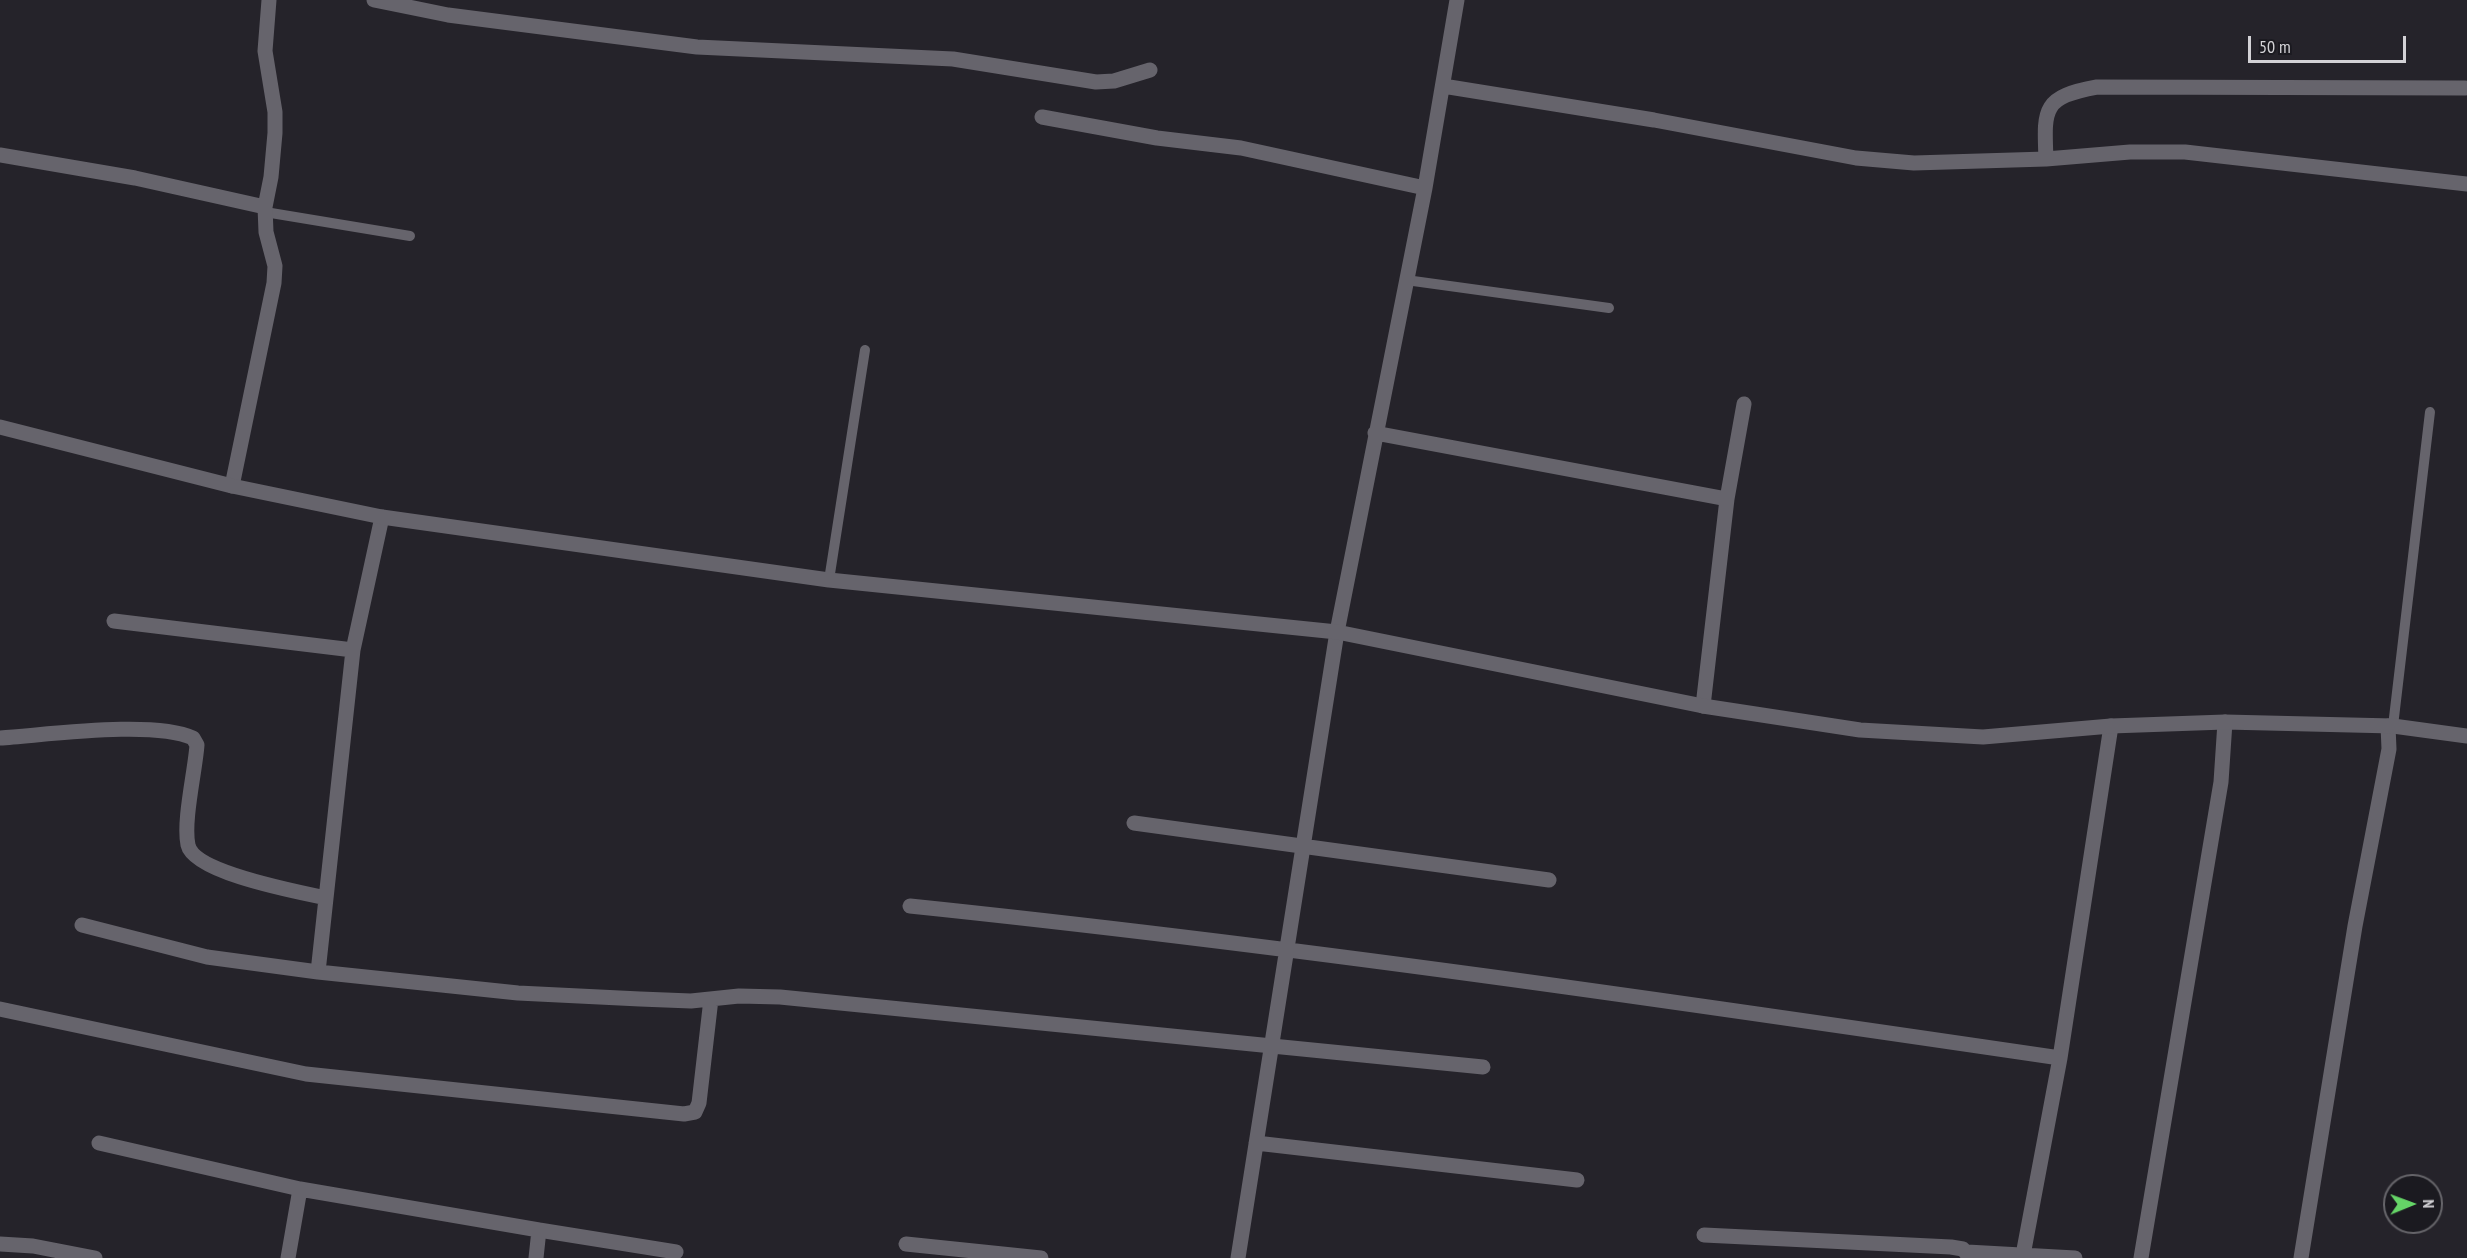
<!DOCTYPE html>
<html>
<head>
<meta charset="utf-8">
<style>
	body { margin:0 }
	#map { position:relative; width:2467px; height:1258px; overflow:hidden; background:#25232a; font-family:"PT Sans Narrow",sans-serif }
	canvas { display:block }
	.north { position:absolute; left:2383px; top:1174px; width:60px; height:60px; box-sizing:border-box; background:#1b1a20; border:2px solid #656469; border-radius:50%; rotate:89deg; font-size:16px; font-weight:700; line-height:24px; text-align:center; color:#d3d2d6 }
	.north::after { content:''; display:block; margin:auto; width:21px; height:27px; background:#65d467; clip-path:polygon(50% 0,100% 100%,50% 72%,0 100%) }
	.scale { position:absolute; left:2248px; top:36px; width:158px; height:27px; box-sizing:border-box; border:3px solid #d3d2d6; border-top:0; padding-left:8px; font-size:18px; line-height:21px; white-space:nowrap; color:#d3d2d6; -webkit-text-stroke:4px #1b1a20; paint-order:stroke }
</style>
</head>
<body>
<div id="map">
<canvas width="2467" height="1258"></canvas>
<div class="north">N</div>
<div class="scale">50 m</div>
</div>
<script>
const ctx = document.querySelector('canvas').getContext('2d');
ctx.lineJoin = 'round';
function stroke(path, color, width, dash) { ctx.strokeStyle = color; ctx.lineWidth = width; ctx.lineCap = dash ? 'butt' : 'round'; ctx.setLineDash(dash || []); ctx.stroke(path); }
stroke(new Path2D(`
	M265,212L410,236
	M1406,280L1609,308
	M829,580L865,350
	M2393,726L2430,412`), '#66646c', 10);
stroke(new Path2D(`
	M374,0L448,15L697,47L953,59L1096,82L1114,81L1150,70
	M1443,86L1654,120L1856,158L1914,163L2046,159L2130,152H2185L2467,184
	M1042,117L1157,138L1241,148L1425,188
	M0,155L135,178L265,207
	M2046,159C2044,109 2042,97 2097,87L2465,88
	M1375,433L1727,499
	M232,486L274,283L275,266L266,232L265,207L271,177L275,133V112L265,51L269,0
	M382,517L353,650L318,972L518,993L640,999L691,1001L739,996L780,997L1483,1067
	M114,621L353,650
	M1703,706L1727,499L1744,404
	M0,738C47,735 153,720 193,738L197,745C195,772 183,821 188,845C194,873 299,892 326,898
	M1134,823L1549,880
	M910,906C1295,946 1678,1002 2060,1058
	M82,925L207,957L318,972
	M0,1009L306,1074L684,1114L695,1112L699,1103L711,999
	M99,1143L300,1189
	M1256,1143L1577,1180
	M539,1230L676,1252
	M1704,1235L1951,1247L1963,1249L1970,1258
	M0,1244L33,1246L95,1258
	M906,1244L1041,1258
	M1967,1252L2075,1258
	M2023,1255L2060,1058L2111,726
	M288,1258L300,1189L539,1230L536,1258
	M1238,1258L1337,632L1425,188L1457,0
	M2141,1258L2221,782L2225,722
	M2301,1258L2355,926L2389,749L2388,726`), '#66646c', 15);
stroke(new Path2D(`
	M0,427L232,486L382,517L829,580L1337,632L1703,706L1860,730L1983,737L2111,726L2225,722L2393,726L2467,736`), '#66646c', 15);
</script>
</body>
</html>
